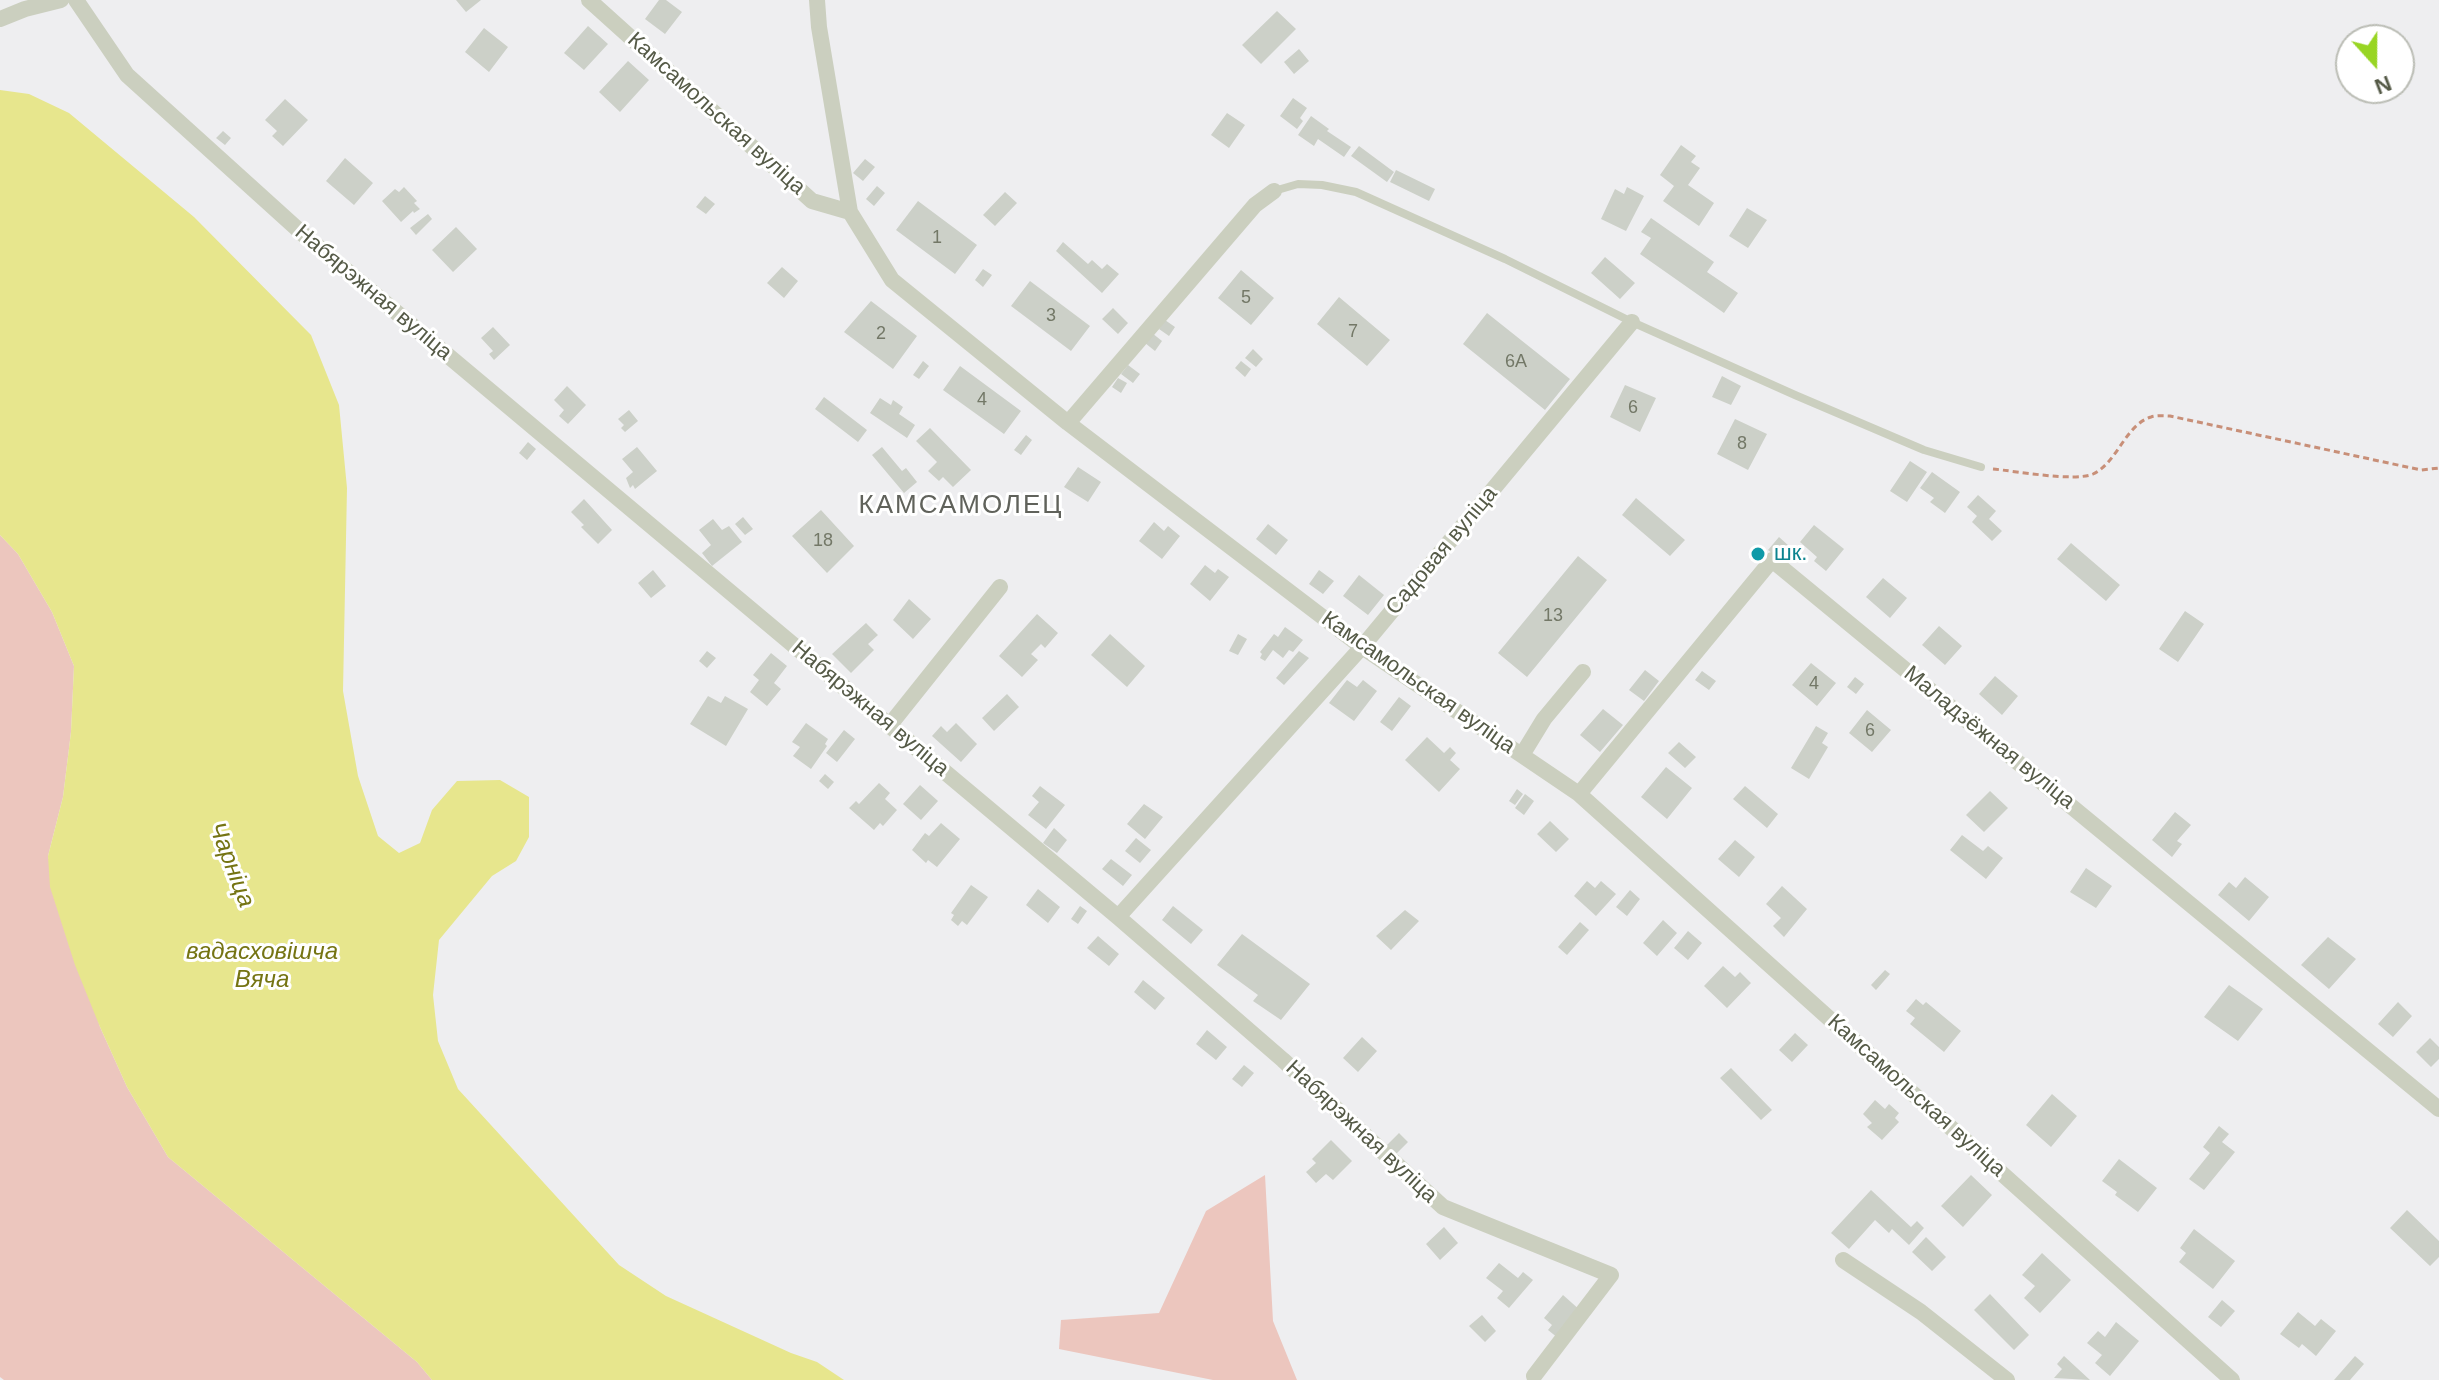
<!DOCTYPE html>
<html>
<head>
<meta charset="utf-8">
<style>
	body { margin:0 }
	#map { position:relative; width:2439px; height:1380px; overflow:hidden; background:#eeeef0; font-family:Arial,sans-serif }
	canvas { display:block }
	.north { position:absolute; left:2335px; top:24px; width:80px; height:80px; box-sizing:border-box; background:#fff; border:2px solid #bbbdb5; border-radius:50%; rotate:159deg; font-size:22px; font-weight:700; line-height:32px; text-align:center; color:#555a47 }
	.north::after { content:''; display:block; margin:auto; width:28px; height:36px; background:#98d523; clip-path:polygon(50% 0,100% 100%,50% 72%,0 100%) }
</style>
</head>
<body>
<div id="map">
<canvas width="2439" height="1380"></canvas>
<div class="north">N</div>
</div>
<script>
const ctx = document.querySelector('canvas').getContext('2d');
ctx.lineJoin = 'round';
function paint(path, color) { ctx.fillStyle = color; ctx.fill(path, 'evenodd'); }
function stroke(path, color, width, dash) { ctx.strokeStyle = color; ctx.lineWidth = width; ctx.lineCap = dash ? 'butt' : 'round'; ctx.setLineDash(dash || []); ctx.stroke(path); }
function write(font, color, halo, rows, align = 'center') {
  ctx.font = font + ' Arial,sans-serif'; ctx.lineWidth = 6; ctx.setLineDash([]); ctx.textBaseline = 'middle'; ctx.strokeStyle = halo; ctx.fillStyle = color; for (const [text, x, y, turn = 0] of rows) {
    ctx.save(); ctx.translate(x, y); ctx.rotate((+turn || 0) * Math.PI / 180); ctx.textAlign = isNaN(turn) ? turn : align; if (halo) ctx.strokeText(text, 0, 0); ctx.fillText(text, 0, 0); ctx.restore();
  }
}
paint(new Path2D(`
	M0,535L18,554L52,612L74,666L71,732L63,797L48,856L100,1027L127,1087L168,1157L417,1362L432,1380H4L0,1377Z
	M1265,1175L1273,1321L1297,1380H1213L1059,1349L1061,1320L1159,1313L1206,1211Z`), '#ecc6be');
paint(new Path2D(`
	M0,90L29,94L69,113L194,217L311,335L339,405L347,488L343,691L358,776L378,836L399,853L420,843L432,810L457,781L500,780L529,797V837L516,861L492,876L439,940L433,995L438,1041L458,1089L619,1265L666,1296L791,1353L817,1362L844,1380H432L417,1362L168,1157L127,1087L100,1027L75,965L50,887L48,856L63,797L71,732L74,666L52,612L18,554L0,535Z`), '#e7e68d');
paint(new Path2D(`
	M456,0H481L466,12Z
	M659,0H666L682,12L665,34L645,19Z
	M1277,11L1296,29L1261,64L1242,45Z
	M588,26L608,44L584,70L564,53Z
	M484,28L508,47L489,72L465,52Z
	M1299,49L1309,61L1294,74L1284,62Z
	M628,61L649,80L620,112L599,92Z
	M1293,98L1307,108L1300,118L1303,121L1297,129L1280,116Z
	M285,99L308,120L283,146L272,136L277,131L265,120Z
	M1227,113L1245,125L1229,148L1211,135Z
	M1311,116L1329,129L1327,131L1351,147L1344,157L1318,139L1314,146L1298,135Z
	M223,131L231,138L225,145L216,138Z
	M1681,145L1696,156L1691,162L1700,168L1688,185L1714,203L1699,226L1663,201L1674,186L1660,175Z
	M1359,146L1394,172L1387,182L1351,156Z
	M345,158L373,183L354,205L326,181Z
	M865,159L875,167L863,181L853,173Z
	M1396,170L1435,189L1429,201L1390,182Z
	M877,186L885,193L874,206L866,199Z
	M404,187L417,201L414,203L420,209L414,213L413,211L401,222L382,201L395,189L399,192Z
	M1627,187L1644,196L1626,231L1601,219L1615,189L1624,194Z
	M1005,192L1017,203L995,226L983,215Z
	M705,196L715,204L706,214L696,207Z
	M918,201L977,245L955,274L896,230Z
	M1747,208L1767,220L1748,248L1729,236Z
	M428,214L432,219L416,235L410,228Z
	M1651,218L1714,262L1707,272L1738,293L1724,313L1640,254L1651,238L1641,232Z
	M456,227L477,249L453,272L432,250Z
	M1063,242L1088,264L1092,260L1102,269L1107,264L1119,274L1102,293L1056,251Z
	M1605,257L1635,283L1620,299L1591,273Z
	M782,267L798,281L784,298L767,283Z
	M983,269L992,275L983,287L975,280Z
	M1241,270L1274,298L1251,325L1218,298Z
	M1030,281L1090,326L1071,351L1011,306Z
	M1339,297L1390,340L1367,366L1317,324Z
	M871,301L917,336L893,369L844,332Z
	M1113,308L1128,323L1118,334L1102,319Z
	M1487,313L1570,379L1545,410L1463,344Z
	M1165,320L1175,327L1169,336L1159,329Z
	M493,327L510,345L494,360L489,354L493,351L481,338Z
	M1152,333L1162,341L1155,351L1145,343Z
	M1253,349L1263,359L1256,367L1245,358Z
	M923,361L929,366L919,379L913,375Z
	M1241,361L1251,369L1245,377L1235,368Z
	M1128,365L1140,374L1133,383L1121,374Z
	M960,366L1021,411L1004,434L943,390Z
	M1722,376L1741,386L1731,405L1712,397Z
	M1118,378L1127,383L1121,393L1112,387Z
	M1625,385L1656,398L1640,432L1610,417Z
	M567,386L586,405L568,424L559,416L564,410L554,400Z
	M824,397L867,430L858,442L815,409Z
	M880,398L891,405L893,400L903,407L899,414L915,425L907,438L870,413Z
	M629,410L638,421L625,432L621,428L624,425L618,419Z
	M1735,419L1767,434L1748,470L1717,454Z
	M930,428L971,470L953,487L943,477L939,481L928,471L937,462L916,441Z
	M1026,435L1032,440L1021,455L1014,450Z
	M528,442L536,449L527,460L519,453Z
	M637,447L657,471L635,489L633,485L630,488L626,478L633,472L622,459Z
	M882,447L902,471L906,468L917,482L904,493L872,455Z
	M1910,461L1927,472L1907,502L1890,491Z
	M1078,467L1101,482L1088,502L1064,487Z
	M1932,472L1960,492L1945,513L1930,502L1934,498L1920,488Z
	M1978,495L1996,511L1989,519L2002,531L1992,541L1972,522L1977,516L1967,507Z
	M1636,498L1685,540L1670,556L1622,515Z
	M584,499L612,530L598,544L581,527L584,525L571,512Z
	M821,510L854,546L827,573L792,536Z
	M743,517L753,529L745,535L735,524Z
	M713,519L722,530L729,526L742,542L712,566L702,553L711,545L699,530Z
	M1154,522L1164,531L1168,526L1180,536L1162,559L1139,541Z
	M1268,524L1288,540L1276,555L1256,539Z
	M1814,525L1844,549L1826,571L1814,561L1817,557L1800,542Z
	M1779,537L1789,546L1778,558L1768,550Z
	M2071,543L2120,585L2106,601L2057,559Z
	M1578,556L1607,580L1527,677L1498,653Z
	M1205,565L1215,573L1218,569L1229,577L1210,601L1190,584Z
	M653,570L666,586L651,598L638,583Z
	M1319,570L1334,581L1323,594L1309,584Z
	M1359,575L1384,595L1368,615L1343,596Z
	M1883,578L1907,598L1890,618L1866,597Z
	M909,599L931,619L913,639L893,620Z
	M2185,611L2204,624L2178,662L2159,649Z
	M1037,614L1058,633L1045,648L1041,644L1031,654L1038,660L1022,677L999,656Z
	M866,623L878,635L868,644L874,650L851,673L832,654Z
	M1939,626L1962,646L1945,665L1922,645Z
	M1285,627L1303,640L1293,652L1289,650L1283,658L1273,650L1265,661L1260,658L1262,654L1260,652L1274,634L1278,637Z
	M1110,634L1145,666L1127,687L1091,655Z
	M1238,634L1247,639L1238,655L1229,651Z
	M707,651L716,658L707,668L699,661Z
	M1299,651L1309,658L1284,685L1276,678Z
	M771,653L787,666L774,683L781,689L767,706L750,692L759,680L753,675Z
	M1811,663L1836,683L1817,706L1792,685Z
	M1645,670L1659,681L1644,701L1629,690Z
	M1702,671L1716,681L1709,690L1695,680Z
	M1995,676L2018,696L2002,715L1979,694Z
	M1855,677L1864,684L1856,694L1847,687Z
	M1347,680L1357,687L1363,680L1377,691L1354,721L1329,703Z
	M1007,694L1019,707L994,731L982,718Z
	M708,696L721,703L725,696L748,709L726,746L690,724Z
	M1399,697L1411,706L1392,731L1380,722Z
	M1603,709L1623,725L1600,752L1580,735Z
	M1867,710L1891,730L1872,752L1849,733Z
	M806,723L828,739L825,744L827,746L811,769L793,756L800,747L792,742Z
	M956,723L977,744L961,762L932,736L941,726L947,732Z
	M1816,726L1828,733L1822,743L1828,747L1809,779L1791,768Z
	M844,730L855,739L837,762L826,753Z
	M1427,737L1444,753L1450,747L1456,753L1450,760L1460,769L1439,792L1405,760Z
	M1679,742L1696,757L1685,768L1668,753Z
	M1666,767L1692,788L1667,819L1641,797Z
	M825,774L834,782L828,789L819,781Z
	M879,783L890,793L885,799L897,810L883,826L880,823L874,830L849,808L856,801L859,804Z
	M920,785L938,801L921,820L903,804Z
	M1040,786L1065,805L1046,829L1028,815L1039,802L1032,796Z
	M1745,786L1778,814L1767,828L1733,799Z
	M1517,789L1523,794L1515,805L1509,801Z
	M1990,791L2008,808L1984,832L1966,815Z
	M1525,794L1534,801L1524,815L1515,808Z
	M1144,804L1163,817L1145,839L1127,824Z
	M2175,812L2191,825L2177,841L2182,844L2172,857L2152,840Z
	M1550,821L1569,839L1556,852L1537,834Z
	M941,823L960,839L937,867L928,860L926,863L912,850L925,833L929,836Z
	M1054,828L1067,840L1057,853L1043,843Z
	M1962,835L1983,851L1988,846L2003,858L1986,879L1950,850Z
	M1136,838L1151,850L1140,863L1125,851Z
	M1735,840L1755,857L1739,877L1718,859Z
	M1111,859L1132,875L1123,886L1102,869Z
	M2086,868L2112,886L2096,908L2070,892Z
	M2245,877L2269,897L2249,921L2218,895L2229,882L2236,888Z
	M1587,881L1595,888L1601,881L1616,894L1596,916L1574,896Z
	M971,885L988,897L967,925L962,921L958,926L951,920L954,915L951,913Z
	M1782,886L1807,909L1784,937L1773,926L1781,918L1766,904Z
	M1038,889L1060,907L1048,923L1026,905Z
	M1630,890L1640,899L1627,916L1616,907Z
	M1080,906L1087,911L1078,924L1071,919Z
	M1173,906L1203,930L1191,944L1162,920Z
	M1405,910L1419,921L1391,950L1376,936Z
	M1663,920L1677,933L1657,956L1643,943Z
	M1580,922L1589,930L1567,955L1558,947Z
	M1688,931L1702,943L1688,960L1674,948Z
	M1242,934L1310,984L1281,1020L1253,1001L1258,995L1217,965Z
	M1098,936L1119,954L1109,966L1087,948Z
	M2328,937L2356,959L2329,989L2301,965Z
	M1723,966L1735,977L1740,972L1751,983L1727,1008L1704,986Z
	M1885,970L1890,974L1876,990L1871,985Z
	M1143,980L1165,998L1155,1010L1134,992Z
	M2229,985L2263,1009L2238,1041L2204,1017Z
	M1916,999L1923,1005L1926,1002L1961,1031L1944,1052L1910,1024L1915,1018L1906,1011Z
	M2398,1002L2412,1016L2393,1037L2378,1024Z
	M1207,1030L1227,1047L1216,1060L1196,1044Z
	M1795,1033L1808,1045L1792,1062L1779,1050Z
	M1362,1037L1377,1051L1358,1072L1343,1058Z
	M2430,1038L2439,1047V1059L2431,1067L2416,1052Z
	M1244,1065L1254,1073L1242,1087L1232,1079Z
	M1731,1068L1772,1110L1761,1120L1720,1078Z
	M2052,1094L2077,1116L2051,1147L2026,1125Z
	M1875,1100L1885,1109L1889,1104L1899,1113L1895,1118L1899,1122L1882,1140L1867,1127L1872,1123L1863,1114Z
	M2219,1126L2229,1134L2222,1142L2235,1152L2204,1190L2189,1179L2210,1153L2203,1147Z
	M1399,1133L1408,1142L1396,1154L1387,1145Z
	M1331,1140L1352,1161L1333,1180L1326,1174L1316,1183L1306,1172L1316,1163L1312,1159Z
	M2119,1159L2157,1188L2138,1212L2115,1195L2117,1192L2102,1181Z
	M1971,1175L1992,1195L1963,1227L1941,1206Z
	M1871,1190L1911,1227L1917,1221L1924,1228L1909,1245L1892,1229L1889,1233L1875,1220L1849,1249L1831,1233Z
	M2407,1210L2439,1241V1257L2430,1266L2390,1228Z
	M1444,1227L1458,1243L1440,1260L1426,1244Z
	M2194,1229L2235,1261L2213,1289L2179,1262L2186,1253L2180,1248Z
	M1926,1237L1946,1257L1932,1271L1912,1252Z
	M2042,1253L2071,1280L2040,1313L2024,1298L2035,1286L2022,1275Z
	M1499,1263L1518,1278L1523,1272L1533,1280L1509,1308L1497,1298L1503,1291L1486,1278Z
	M1990,1294L2029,1335L2014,1350L1974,1310Z
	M1563,1295L1581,1311L1558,1338L1548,1330L1552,1325L1544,1318Z
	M2222,1300L2235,1311L2221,1327L2208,1317Z
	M2298,1312L2315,1326L2321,1319L2336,1331L2316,1356L2302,1344L2299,1348L2280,1334Z
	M1482,1315L1496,1331L1485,1342L1469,1326Z
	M2116,1322L2139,1341L2110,1376L2095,1363L2102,1355L2087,1343L2098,1331L2105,1337Z
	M2064,1356L2090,1380L2054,1378L2062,1369L2057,1364Z
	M2355,1356L2364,1364L2350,1380H2334Z`), '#ccd0c8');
stroke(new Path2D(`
	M1993,469C2015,471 2075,482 2093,474C2118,462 2125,425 2151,417C2157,415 2165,416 2170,416L2421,470L2439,468`), '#c88f78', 3, [6, 4]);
stroke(new Path2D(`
	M1274,191L1298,184L1322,185L1356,192L1505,259L1632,322L1795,395L1924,450L1981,467`), '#cbcfbf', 8);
stroke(new Path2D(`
	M76,0L127,75L304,235L1118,917L1283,1060L1443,1207L1611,1275L1534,1376
	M589,0L812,201L850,212L892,280L1068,423L1362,647L1579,794L2232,1380
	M817,0L819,27L850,212
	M0,19L25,9L61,0
	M1068,423L1255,205L1274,191
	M889,726L1000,587
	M1522,755L1544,719L1583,672
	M1579,794L1772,560L2439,1109
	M1118,917L1362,647L1632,322
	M1843,1260L1921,1312L2007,1380`), '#cbcfbf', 16);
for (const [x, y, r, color] of [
	[1758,554,8,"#0f9aa8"]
]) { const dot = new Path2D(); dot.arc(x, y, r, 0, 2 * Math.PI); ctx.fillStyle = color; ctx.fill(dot); stroke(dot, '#fff', 3); }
write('18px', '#737867', null, [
	["1",937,238],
	["5",1246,298],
	["3",1051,316],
	["7",1353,332],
	["2",881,334],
	["6А",1516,362],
	["4",982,400],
	["6",1633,408],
	["8",1742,444],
	["18",823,541],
	["13",1553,616],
	["4",1814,684],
	["6",1870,731]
]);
write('22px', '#555a47', '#fff', [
	["Камсамольская вуліца",716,114,42],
	["Набярэжная вуліца",373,293,40],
	["Садовая вуліца",1442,551,-50],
	["Камсамольская вуліца",1418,683,35],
	["Набярэжная вуліца",870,709,40],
	["Маладзёжная вуліца",1989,738,39],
	["Камсамольская вуліца",1916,1096,42],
	["Набярэжная вуліца",1361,1132,43]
]);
write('22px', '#0d838f', '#fff', [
	["шк.",1774,554]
], 'left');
write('italic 24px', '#757413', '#fff', [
	["Чарніца",231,865,69],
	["вадасховішча",262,952],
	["Вяча",262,980]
]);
ctx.letterSpacing = '2px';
write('26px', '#60625b', '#fff', [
	["КАМСАМОЛЕЦ",961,506]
]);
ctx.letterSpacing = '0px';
</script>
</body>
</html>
